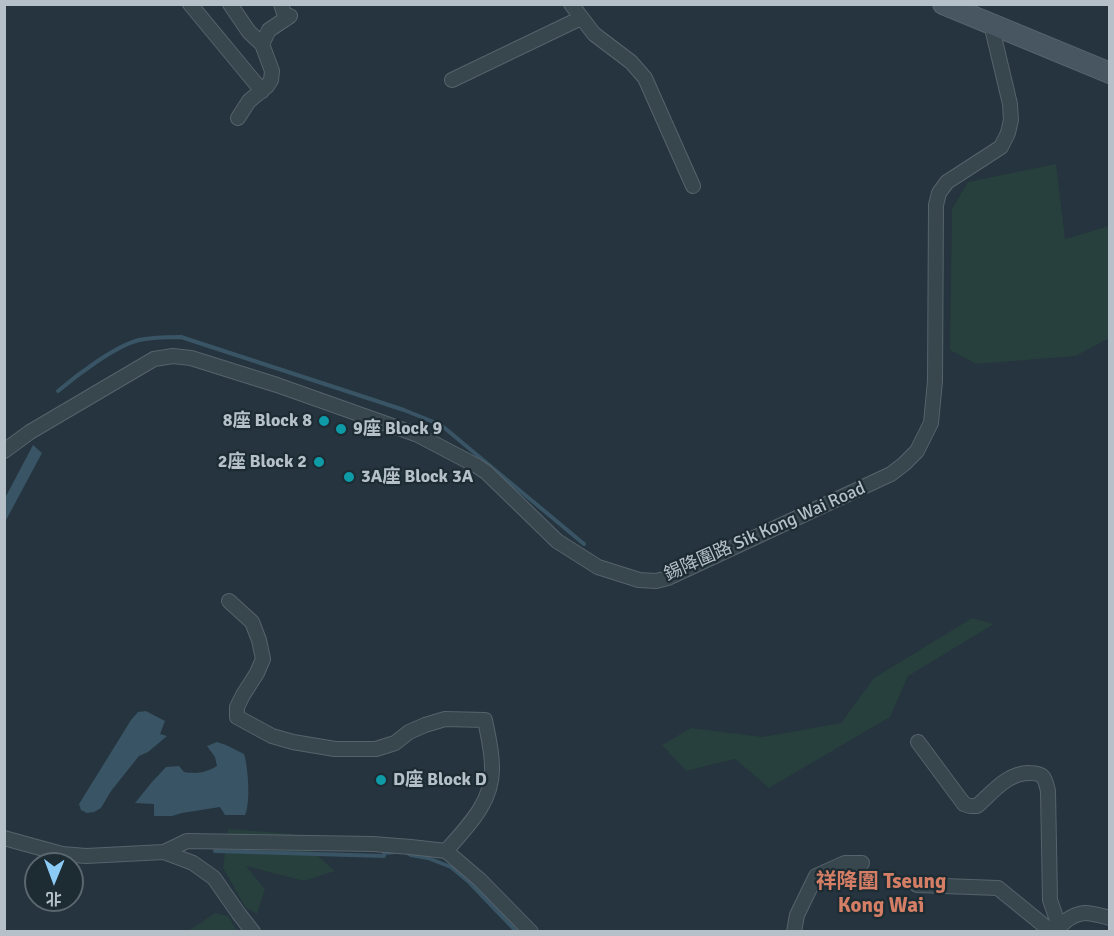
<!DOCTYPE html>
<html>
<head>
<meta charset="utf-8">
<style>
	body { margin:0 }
	#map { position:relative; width:1114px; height:936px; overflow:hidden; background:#25343e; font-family:Signika,"Noto Sans SC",sans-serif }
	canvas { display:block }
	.frame { position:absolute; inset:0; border:6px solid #b5c0c9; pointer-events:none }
	.north { position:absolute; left:24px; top:852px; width:60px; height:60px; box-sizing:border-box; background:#1d2b33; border:2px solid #5a676f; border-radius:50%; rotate:181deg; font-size:16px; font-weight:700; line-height:24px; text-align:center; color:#b5c0c9 }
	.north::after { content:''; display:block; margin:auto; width:21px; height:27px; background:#8ccbf6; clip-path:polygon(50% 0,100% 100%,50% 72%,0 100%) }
</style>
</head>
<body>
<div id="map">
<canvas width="1114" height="936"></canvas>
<div class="frame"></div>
<div class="north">北</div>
</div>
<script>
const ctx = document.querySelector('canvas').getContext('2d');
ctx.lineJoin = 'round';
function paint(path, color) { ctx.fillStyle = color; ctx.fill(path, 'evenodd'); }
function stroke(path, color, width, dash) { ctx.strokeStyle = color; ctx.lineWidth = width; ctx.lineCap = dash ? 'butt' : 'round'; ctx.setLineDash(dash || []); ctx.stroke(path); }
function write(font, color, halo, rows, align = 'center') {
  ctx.font = font + ' Signika,"Noto Sans SC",sans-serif'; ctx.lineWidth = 4.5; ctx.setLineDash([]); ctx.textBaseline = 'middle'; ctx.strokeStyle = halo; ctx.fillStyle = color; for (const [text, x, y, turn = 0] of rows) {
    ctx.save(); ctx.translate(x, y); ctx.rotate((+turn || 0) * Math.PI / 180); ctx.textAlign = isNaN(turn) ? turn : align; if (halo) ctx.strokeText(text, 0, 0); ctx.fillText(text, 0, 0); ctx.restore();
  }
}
paint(new Path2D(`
	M1056,164L1065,239L1109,226V338L1076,356L976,364L950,350L952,209L968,182Z
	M972,618L994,624L908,676L890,717L769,788L735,759L686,771L662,745L691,728L762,737L841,723L874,678Z
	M228,829L293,834L335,871L304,881L246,866L265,889L257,914L246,908L223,868Z
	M215,913L228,916L237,931H188Z`), '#273f3d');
paint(new Path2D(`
	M33,445L42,453L5,522V498Z
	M146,711L165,721L160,734L167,736L148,752L139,756L111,791L101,808L94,812L87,813L81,810L79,804L131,720L138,712Z
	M217,742L226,745L244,754C248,766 251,803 245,815H225L220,807L182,813L172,816H154V804L135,803L152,782L166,767L179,766L184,772C197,774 205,773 217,766L215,757L207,746Z`), '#395465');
stroke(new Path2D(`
	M58,391C77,375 115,346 139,340C153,337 167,337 181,337L331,386L404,410L441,425L584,544
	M215,851L384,856V853L395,852
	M406,852L411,855L428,858L451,867L469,882L517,932`), '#395465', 4);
const street = new Path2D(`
	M190,4L262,91
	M230,4L249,32L262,44L272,71L271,80L267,86L249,101L238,118
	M281,4L286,19
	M571,4L594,34L631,62L645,78L693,186
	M262,44L269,30L290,16
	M452,80L581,18
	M4,451L30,432L154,359L173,356L191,358L277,385L418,435L477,466L486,472L557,541L598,567L639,580L656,581L668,578L891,474L904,464L917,451L931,423L935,381L936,205L939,193L947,182L1001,147L1008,133L1011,120L1010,104L991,24
	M229,601L252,622L259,640L263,659L257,673L243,695L237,707V717L272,736L293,742L335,749H376L395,743L409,732L425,725L445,719L485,720C488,735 492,751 492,767C493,802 468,826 446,851
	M918,742L964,804L970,806H977C992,793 1008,772 1030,773C1044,773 1045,778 1048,791L1050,900L1059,926
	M4,838L62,854L86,856L164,852L187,841L373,844L411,847L446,851L480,880L531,932
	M164,852L193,863L214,878L239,914L253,932
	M917,885L998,888L1052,932
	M794,932L797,915L816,876L845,863H862
	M1056,932C1062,922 1073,914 1085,913C1092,913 1102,916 1110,918`);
const secondary = new Path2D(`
	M943,4L1110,73`);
stroke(street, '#56636c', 16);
stroke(secondary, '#56636c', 22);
stroke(street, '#38464e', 14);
stroke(secondary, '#475661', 20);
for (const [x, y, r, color] of [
	[324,421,6,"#0f9aa8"],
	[341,429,6,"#0f9aa8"],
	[319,462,6,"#0f9aa8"],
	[349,477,6,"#0f9aa8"],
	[381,780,6,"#0f9aa8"]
]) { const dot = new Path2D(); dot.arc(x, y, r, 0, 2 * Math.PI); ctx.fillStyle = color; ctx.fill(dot); stroke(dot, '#1d2b33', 2); }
write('bold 18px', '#b5c0c9', '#1d2b33', [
	["8座 Block 8",312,421,"right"],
	["9座 Block 9",353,429],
	["2座 Block 2",307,462,"right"],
	["3A座 Block 3A",361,477],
	["D座 Block D",393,780]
], 'left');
write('18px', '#b5c0c9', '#1d2b33', [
	["錫降圍路 Sik Kong Wai Road",765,532,-24]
]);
write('bold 21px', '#d37e65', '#1d2b33', [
	["祥降圍 Tseung",881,882],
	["Kong Wai",881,906]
]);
</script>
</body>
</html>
